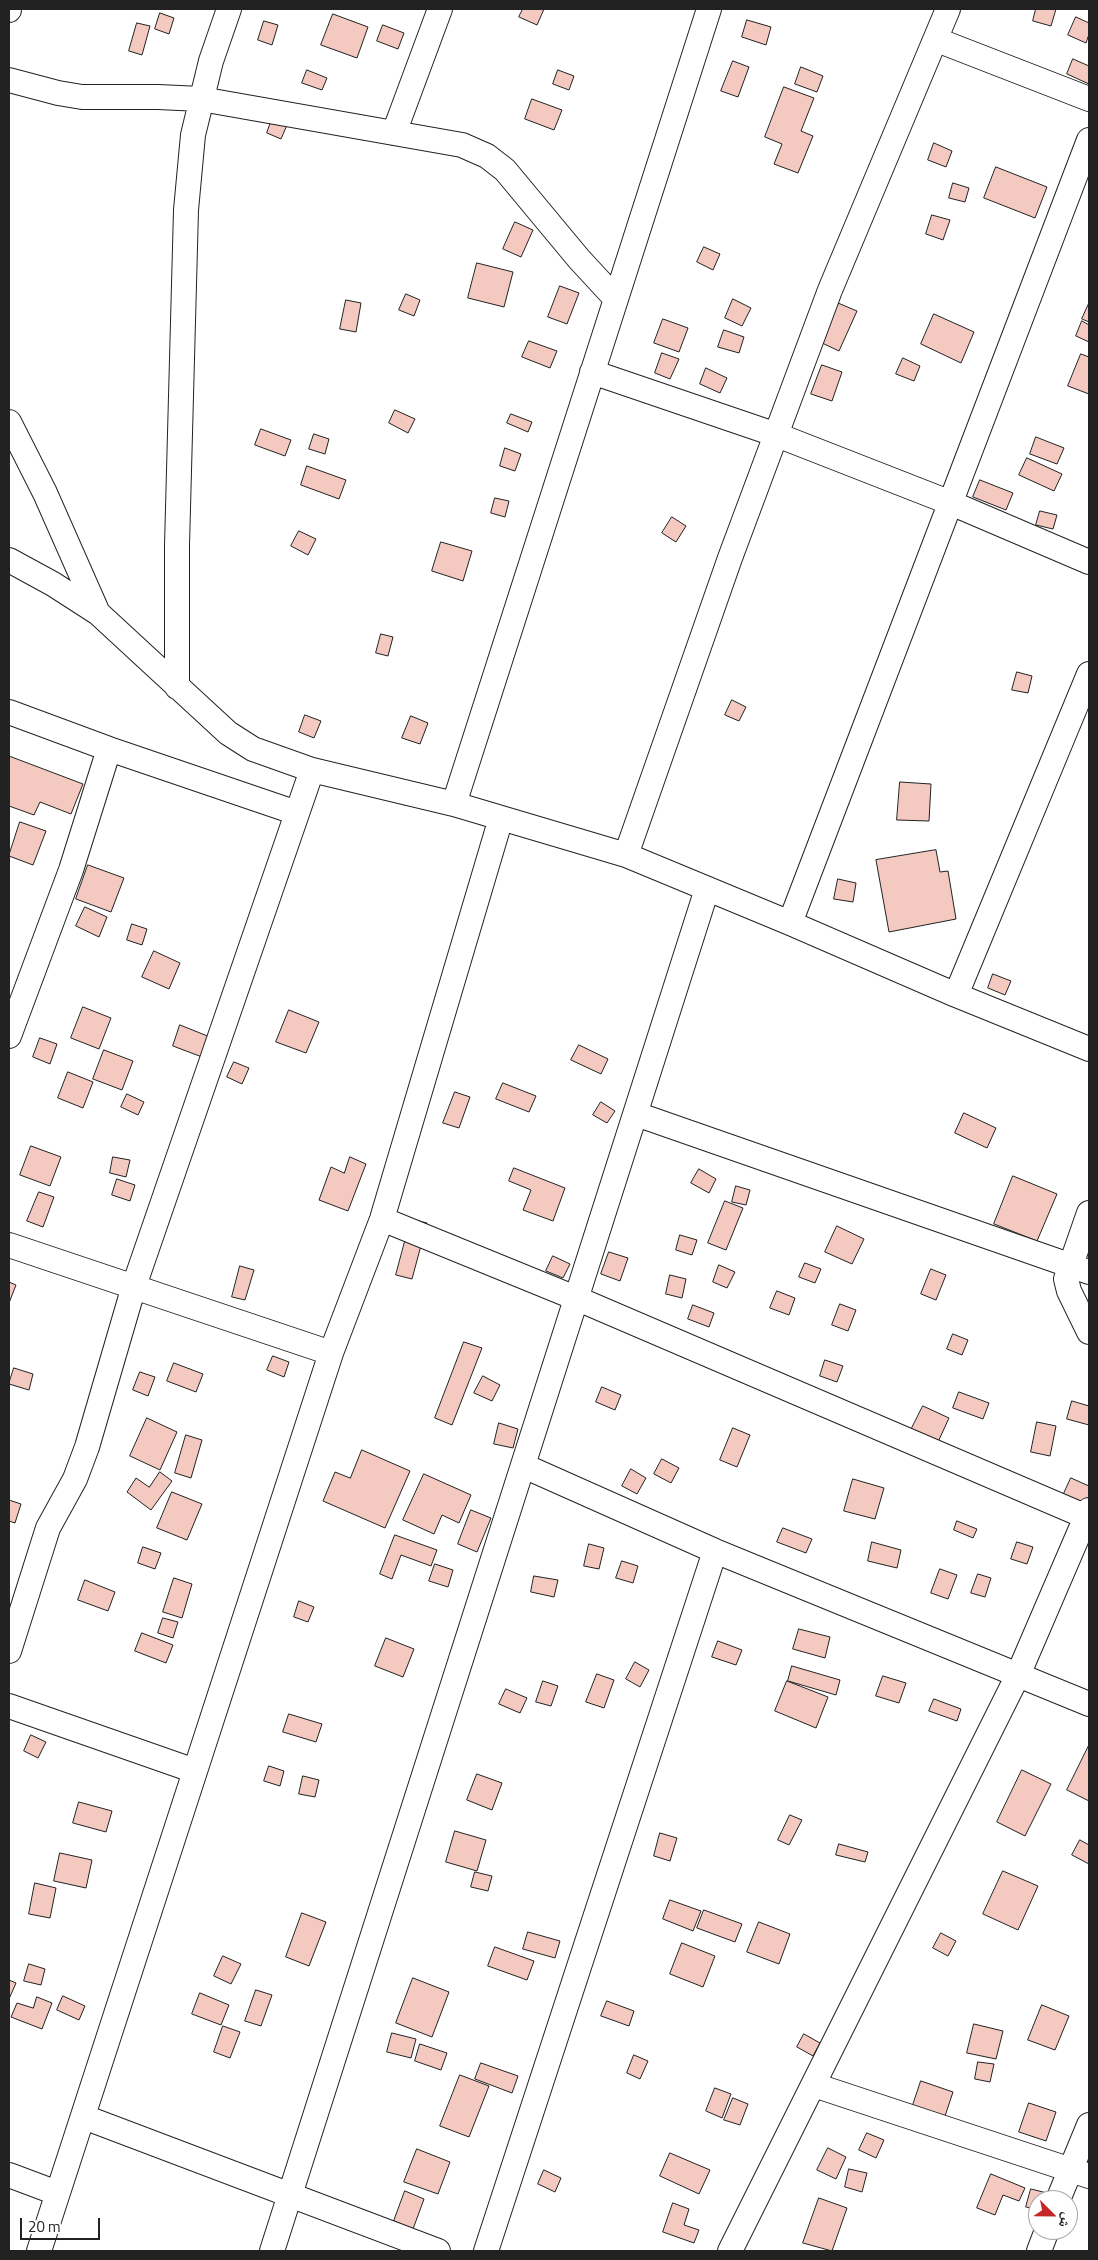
<!DOCTYPE html>
<html>
<head>
<meta charset="utf-8">
<style>
	body { margin:0 }
	#map { position:relative; width:1098px; height:2260px; overflow:hidden; background:#fff; font-family:"Titillium Web","Noto Naskh Arabic",sans-serif }
	canvas { display:block }
	.frame { position:absolute; inset:0; border:10px solid #222; pointer-events:none }
	.north { position:absolute; left:1028px; top:2190px; width:50px; height:50px; box-sizing:border-box; background:#fff; border:1px solid #a7a7a7; border-radius:50%; rotate:113deg; font-size:14px; font-weight:700; line-height:20px; text-align:center; color:#222 }
	.north::after { content:''; display:block; margin:auto; width:18px; height:22px; background:#c62828; clip-path:polygon(50% 0,100% 100%,50% 72%,0 100%) }
	.scale { position:absolute; left:20px; top:2218px; width:80px; height:22px; box-sizing:border-box; border:2px solid #222; border-top:0; padding-left:6px; font-size:15px; line-height:18px; white-space:nowrap; color:#222; -webkit-text-stroke:4px #fff; paint-order:stroke }
</style>
</head>
<body>
<div id="map">
<canvas width="1098" height="2260"></canvas>
<div class="frame"></div>
<div class="north">ش</div>
<div class="scale">20 m</div>
</div>
<script>
const ctx = document.querySelector('canvas').getContext('2d');
ctx.lineJoin = 'round';
function paint(path, color) { ctx.fillStyle = color; ctx.fill(path, 'evenodd'); }
function stroke(path, color, width, dash) { ctx.strokeStyle = color; ctx.lineWidth = width; ctx.lineCap = dash ? 'butt' : 'round'; ctx.setLineDash(dash || []); ctx.stroke(path); }
const building = new Path2D(`
	M523,9H544L537,25L519,17Z
	M1036,9H1056L1051,26L1033,21Z
	M160,13L174,18L169,34L155,29Z
	M333,14L368,27L357,58L321,45Z
	M1076,17L1089,23V34L1086,43L1068,35Z
	M747,20L771,27L766,45L742,37Z
	M264,21L278,25L272,45L258,40Z
	M137,23L150,26L142,55L129,51Z
	M383,25L404,33L398,49L377,41Z
	M1073,59L1089,66V84L1067,74Z
	M733,61L749,67L738,97L721,91Z
	M801,67L823,76L817,92L795,84Z
	M307,70L327,78L322,90L302,83Z
	M558,70L574,76L569,90L553,84Z
	M784,87L814,98L801,131L813,136L798,173L774,164L782,144L765,137Z
	M532,99L562,110L554,130L525,119Z
	M272,119L287,125L281,139L267,133Z
	M934,143L952,151L946,167L928,160Z
	M996,167L1047,187L1035,218L984,198Z
	M953,183L969,188L965,202L949,198Z
	M932,215L950,220L943,240L926,234Z
	M515,222L533,230L521,257L503,249Z
	M704,247L720,254L713,270L697,262Z
	M477,263L513,272L504,307L468,298Z
	M560,286L579,293L567,324L548,317Z
	M406,294L420,300L414,316L399,310Z
	M733,299L751,308L742,326L725,318Z
	M346,300L361,303L356,332L340,329Z
	M838,303L857,311L839,351L820,342Z
	M1089,303V322L1082,319Z
	M934,314L974,332L961,363L921,344Z
	M663,319L688,328L679,352L654,343Z
	M1082,321L1089,325V342L1076,336Z
	M724,330L744,337L739,353L718,347Z
	M529,341L557,351L550,368L522,357Z
	M662,353L679,359L670,379L655,373Z
	M1081,354L1089,357V394L1068,386Z
	M903,358L920,366L914,381L896,374Z
	M822,365L842,372L832,401L811,394Z
	M706,368L727,378L720,393L700,384Z
	M395,410L415,419L408,433L389,423Z
	M511,414L532,422L528,432L507,423Z
	M261,429L291,440L285,456L255,445Z
	M314,434L329,439L325,454L309,449Z
	M1036,437L1064,448L1057,464L1030,454Z
	M505,448L521,454L515,471L500,466Z
	M1027,458L1062,474L1054,491L1019,475Z
	M307,466L346,480L339,499L301,485Z
	M980,480L1013,493L1006,510L973,497Z
	M495,498L509,501L505,517L491,513Z
	M1040,511L1057,515L1053,529L1036,525Z
	M672,517L686,526L676,542L662,533Z
	M299,531L316,539L308,555L291,546Z
	M441,542L472,551L463,581L432,571Z
	M381,634L393,637L388,656L376,653Z
	M1017,672L1032,676L1028,693L1012,690Z
	M732,700L746,707L739,721L725,715Z
	M305,715L321,721L314,738L299,732Z
	M411,716L428,723L420,744L402,738Z
	M9,756L83,784L71,814L40,802L34,815L9,806Z
	M900,782L931,784L929,821L897,820Z
	M20,822L46,831L33,865L9,856Z
	M936,850L940,872L948,871L956,919L889,932L876,860Z
	M88,865L124,878L111,912L76,899Z
	M838,879L856,883L853,902L834,899Z
	M85,907L107,917L99,937L76,926Z
	M132,924L147,929L142,945L127,940Z
	M154,951L180,963L169,989L142,977Z
	M993,974L1011,981L1005,995L988,988Z
	M83,1007L111,1018L99,1049L71,1038Z
	M289,1010L319,1022L306,1053L276,1042Z
	M180,1025L210,1037L202,1057L173,1046Z
	M40,1038L57,1044L50,1064L33,1057Z
	M579,1045L608,1059L601,1074L571,1060Z
	M104,1050L133,1061L122,1090L93,1079Z
	M234,1062L249,1068L242,1084L227,1077Z
	M68,1072L93,1082L83,1108L58,1098Z
	M503,1083L536,1096L529,1112L496,1099Z
	M455,1092L470,1097L459,1128L443,1123Z
	M127,1094L144,1102L138,1115L121,1107Z
	M601,1102L615,1111L607,1123L593,1115Z
	M964,1113L996,1128L987,1148L955,1133Z
	M31,1146L61,1157L50,1186L20,1175Z
	M113,1157L130,1160L126,1177L110,1173Z
	M350,1157L366,1164L348,1211L319,1200L331,1167L344,1173Z
	M514,1168L565,1188L553,1221L523,1210L531,1190L509,1181Z
	M699,1169L716,1179L709,1193L691,1183Z
	M1013,1176L1057,1194L1037,1241L994,1224Z
	M117,1179L135,1185L130,1201L112,1195Z
	M736,1186L750,1190L746,1205L732,1202Z
	M39,1192L54,1197L43,1227L27,1221Z
	M725,1201L743,1208L726,1250L708,1243Z
	M411,1219L427,1223L412,1279L396,1275Z
	M837,1226L864,1239L852,1264L825,1252Z
	M680,1235L697,1240L692,1255L676,1250Z
	M609,1252L628,1258L620,1281L601,1274Z
	M553,1256L570,1264L563,1278L546,1271Z
	M805,1263L821,1269L815,1283L799,1277Z
	M719,1265L735,1272L727,1288L713,1282Z
	M240,1266L254,1270L245,1300L232,1297Z
	M931,1269L946,1275L936,1300L921,1294Z
	M670,1275L686,1279L682,1298L666,1294Z
	M9,1282L16,1285L9,1303Z
	M777,1291L795,1298L789,1315L770,1308Z
	M840,1304L856,1310L848,1331L832,1325Z
	M693,1305L714,1313L709,1327L688,1319Z
	M953,1334L968,1340L962,1355L947,1349Z
	M464,1342L482,1348L452,1425L435,1418Z
	M273,1356L289,1362L284,1377L267,1370Z
	M825,1360L843,1366L837,1382L820,1376Z
	M174,1363L203,1374L196,1392L167,1381Z
	M14,1368L33,1374L29,1390L9,1384Z
	M140,1372L155,1377L148,1396L133,1390Z
	M483,1376L500,1385L492,1401L474,1393Z
	M602,1387L621,1395L615,1410L596,1402Z
	M959,1392L989,1403L983,1419L953,1408Z
	M1072,1401L1089,1406V1425L1067,1419Z
	M923,1406L949,1418L938,1442L911,1430Z
	M147,1418L177,1432L160,1470L130,1456Z
	M1037,1422L1056,1426L1050,1456L1031,1452Z
	M499,1423L518,1429L513,1448L494,1444Z
	M733,1428L750,1435L737,1467L720,1460Z
	M186,1435L202,1440L191,1478L175,1473Z
	M362,1450L410,1471L385,1528L323,1501L335,1472L350,1478Z
	M662,1459L679,1468L671,1483L654,1474Z
	M631,1469L646,1478L637,1494L622,1486Z
	M160,1472L172,1481L151,1510L127,1492L136,1478L149,1487Z
	M424,1474L471,1495L459,1523L442,1515L434,1534L403,1520Z
	M1071,1478L1089,1486V1496L1083,1510L1061,1500Z
	M853,1479L884,1488L875,1519L844,1511Z
	M172,1492L202,1504L187,1540L157,1528Z
	M9,1500L21,1504L15,1523L9,1521Z
	M471,1510L491,1518L477,1552L458,1544Z
	M957,1521L977,1529L973,1538L954,1530Z
	M783,1528L812,1539L806,1553L777,1542Z
	M395,1535L437,1550L431,1566L401,1555L392,1579L380,1574Z
	M872,1542L901,1550L897,1568L868,1561Z
	M1017,1542L1033,1547L1027,1564L1011,1559Z
	M589,1544L604,1548L599,1569L584,1566Z
	M143,1547L161,1553L155,1569L138,1563Z
	M622,1561L638,1566L633,1583L616,1578Z
	M435,1564L453,1570L448,1587L429,1581Z
	M940,1569L957,1575L948,1599L931,1593Z
	M978,1574L991,1578L985,1597L971,1593Z
	M534,1576L558,1580L554,1597L531,1592Z
	M174,1578L192,1584L182,1618L163,1612Z
	M85,1580L115,1592L108,1611L78,1600Z
	M299,1601L314,1607L308,1622L294,1617Z
	M163,1618L178,1622L173,1638L158,1633Z
	M799,1629L830,1637L825,1658L793,1649Z
	M142,1633L173,1645L166,1663L135,1651Z
	M386,1638L414,1649L403,1677L375,1666Z
	M718,1641L742,1650L736,1665L712,1657Z
	M635,1662L649,1670L640,1687L626,1679Z
	M792,1666L840,1680L836,1695L788,1681Z
	M597,1674L614,1680L604,1708L586,1702Z
	M883,1676L906,1683L899,1703L876,1696Z
	M543,1681L558,1686L551,1706L536,1702Z
	M787,1681L828,1697L816,1728L775,1711Z
	M506,1689L527,1698L520,1713L499,1704Z
	M934,1699L961,1709L957,1721L929,1711Z
	M289,1714L322,1724L316,1742L283,1732Z
	M31,1735L46,1742L38,1758L24,1751Z
	M1089,1745V1801L1067,1790Z
	M269,1766L284,1771L280,1786L264,1781Z
	M1022,1770L1051,1784L1025,1836L997,1822Z
	M477,1774L502,1783L492,1810L467,1800Z
	M303,1776L319,1780L315,1797L299,1794Z
	M79,1802L112,1811L106,1832L73,1823Z
	M790,1815L802,1820L789,1845L778,1840Z
	M455,1831L486,1840L477,1871L446,1862Z
	M660,1833L677,1838L670,1861L654,1856Z
	M1080,1840L1089,1845V1864L1072,1855Z
	M839,1844L868,1852L865,1862L836,1855Z
	M60,1853L92,1860L86,1888L54,1881Z
	M1003,1871L1038,1886L1018,1930L983,1914Z
	M475,1872L492,1876L488,1891L471,1887Z
	M35,1883L56,1888L50,1918L29,1914Z
	M670,1900L701,1911L693,1931L663,1919Z
	M704,1910L742,1924L735,1942L697,1928Z
	M302,1913L326,1922L309,1966L286,1957Z
	M759,1922L790,1934L779,1964L747,1952Z
	M528,1932L560,1941L555,1958L523,1949Z
	M941,1933L956,1941L948,1956L933,1948Z
	M682,1943L715,1956L703,1987L670,1974Z
	M495,1947L534,1961L527,1980L488,1966Z
	M223,1956L241,1964L231,1984L214,1976Z
	M29,1964L45,1969L41,1985L24,1981Z
	M413,1978L449,1992L432,2037L396,2023Z
	M9,1980L16,1983L9,1999Z
	M256,1990L272,1995L261,2026L245,2021Z
	M200,1993L229,2005L221,2025L192,2014Z
	M63,1996L85,2006L79,2020L57,2010Z
	M37,1997L52,2003L42,2029L11,2017L17,2003L33,2008Z
	M607,2001L634,2011L629,2026L601,2016Z
	M1042,2005L1069,2016L1055,2050L1028,2040Z
	M974,2024L1003,2031L996,2059L967,2053Z
	M223,2026L240,2032L230,2058L214,2052Z
	M392,2033L416,2039L411,2058L387,2052Z
	M804,2034L820,2043L813,2056L797,2047Z
	M420,2044L447,2053L441,2070L415,2061Z
	M634,2055L648,2061L640,2079L627,2073Z
	M978,2062L994,2064L990,2082L975,2079Z
	M481,2063L518,2076L512,2093L475,2079Z
	M460,2075L489,2086L469,2137L440,2126Z
	M921,2081L953,2092L942,2125L910,2114Z
	M715,2088L731,2094L722,2118L706,2111Z
	M733,2098L748,2104L740,2125L724,2120Z
	M1029,2103L1056,2112L1046,2141L1019,2132Z
	M867,2133L884,2140L876,2158L859,2150Z
	M828,2148L846,2157L836,2179L817,2170Z
	M417,2149L450,2162L438,2194L404,2182Z
	M670,2153L710,2170L699,2194L660,2176Z
	M849,2169L867,2173L862,2192L845,2187Z
	M544,2170L561,2178L555,2192L538,2184Z
	M991,2174L1025,2188L1019,2201L1003,2195L995,2215L977,2208Z
	M1031,2189L1047,2193L1046,2200H1038V2210L1026,2207Z
	M405,2191L424,2199L413,2229L394,2221Z
	M819,2198L847,2208L832,2251L803,2243Z
	M673,2203L689,2209L684,2225L699,2230L694,2243L663,2232Z`);
paint(building, '#f3c9c0');
stroke(building, '#222', 1);
const minor = new Path2D(`
	M9,10V9
	M937,40L1089,99
	M9,80L58,93L82,97H158L201,99L462,145L487,156L505,170L579,259L616,299
	M394,133L440,9
	M592,372L777,435L951,503L1089,562
	M9,422L45,493L98,613
	M9,560L53,584L98,613L228,733L253,749L312,770L454,804L626,855L790,923L956,995L1089,1049
	M177,687V545L186,210L193,135L211,61L229,9
	M9,712L109,749L297,813
	M454,804L709,9
	M626,855L730,558L830,290L948,9
	M790,923L1089,140
	M956,995L1089,674
	M9,1036L71,870L109,749
	M636,1114L1089,1272
	M1089,1213L1066,1279L1069,1291L1089,1332
	M382,1219L578,1299L1089,1518
	M9,1245L331,1353
	M524,1466L715,1551L1089,1704
	M9,1651L48,1528L75,1479L87,1447L134,1286L312,770
	M9,1706L195,1771
	M814,2085L1089,2176
	M84,2117L438,2251
	M9,2175L57,2193
	M1058,2200L1089,2125
	M39,2251L331,1353L382,1219L501,818
	M272,2251L707,889
	M486,2251L715,1551
	M730,2251L1018,1675L1089,1510
	M1039,2251L1047,2230`);
stroke(minor, '#222', 26);
stroke(minor, '#fff', 24);
</script>
</body>
</html>
